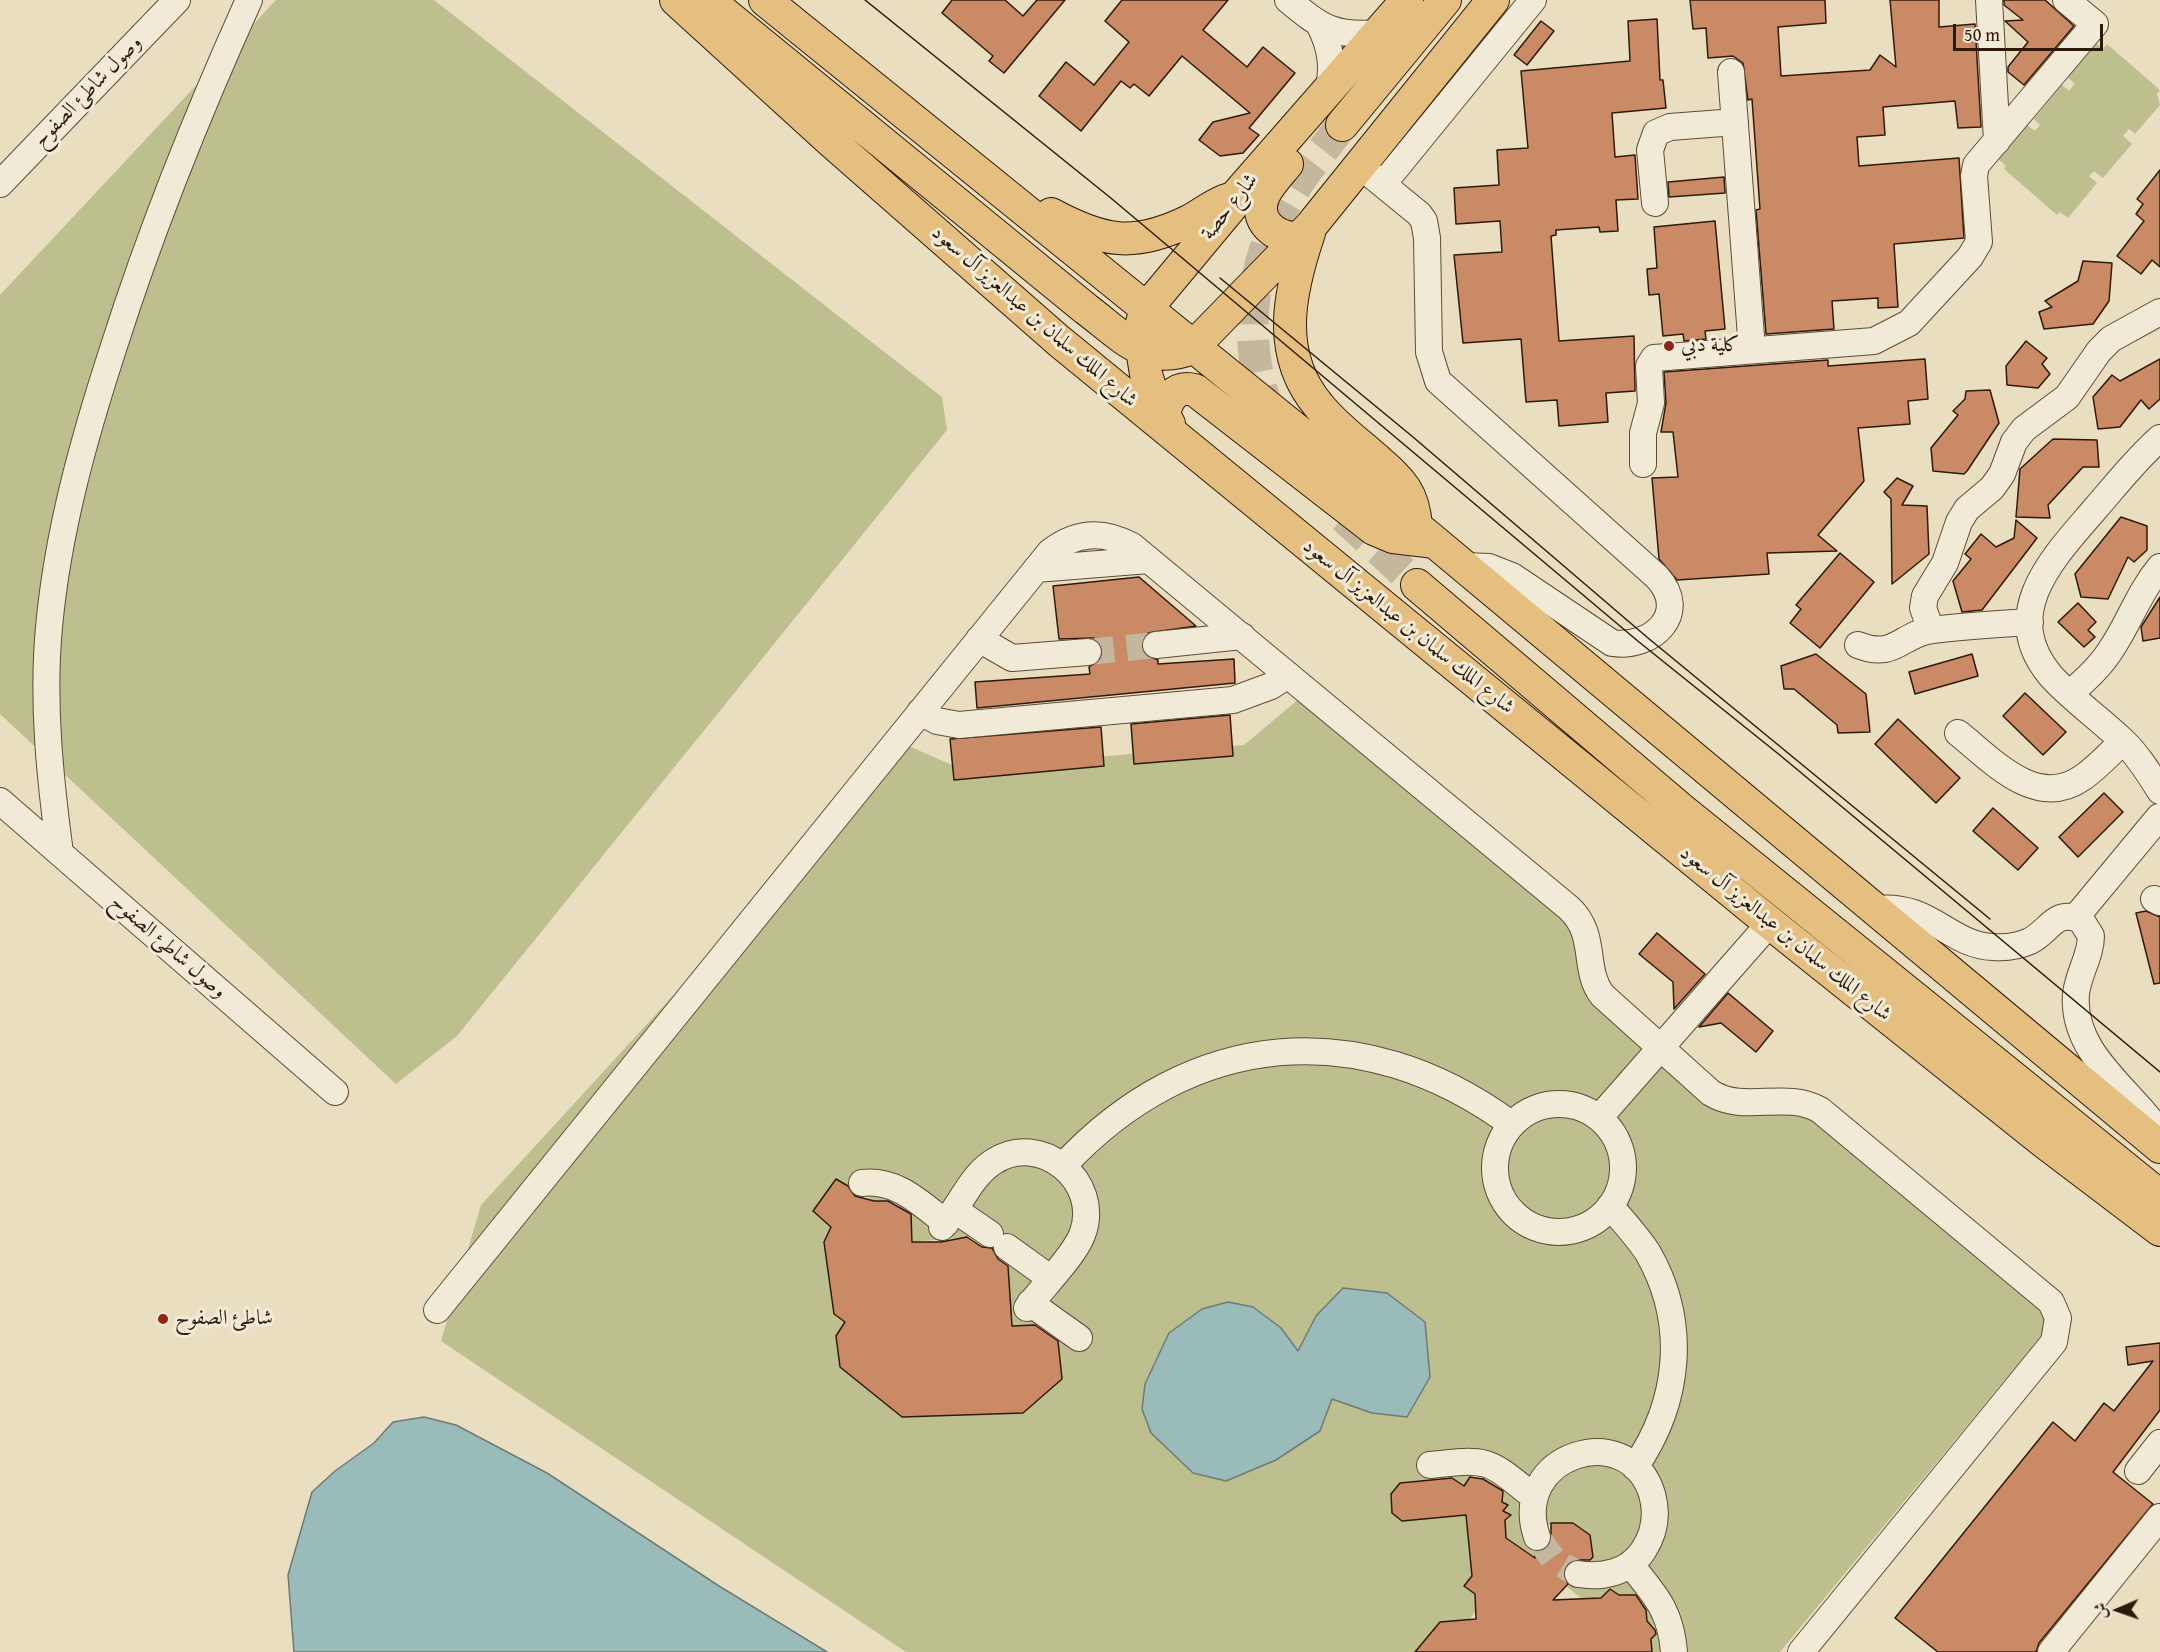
<!DOCTYPE html>
<html>
<head>
<meta charset="utf-8">
<style>
	body { margin:0 }
	#map { position:relative; width:2160px; height:1652px; overflow:hidden; background:#eadec1; font-family:"Gentium Book Plus",Amiri,serif }
	canvas { display:block }
	.north { position:absolute; left:2088px; top:1580px; width:60px; height:60px; -webkit-text-stroke:4px #f1ead7; paint-order:stroke; rotate:268deg; font-size:16px; font-weight:700; line-height:24px; text-align:center; color:#2e1a0b }
	.north::after { content:''; display:block; margin:auto; width:21px; height:27px; background:#2e1a0b; clip-path:polygon(50% 0,100% 100%,50% 72%,0 100%) }
	.scale { position:absolute; left:1953px; top:24px; width:150px; height:27px; box-sizing:border-box; border:3px solid #2e1a0b; border-top:0; padding-left:8px; font-size:18px; line-height:21px; white-space:nowrap; color:#2e1a0b; -webkit-text-stroke:4px #f1ead7; paint-order:stroke }
</style>
</head>
<body>
<div id="map">
<canvas width="2160" height="1652"></canvas>
<div class="north">ش</div>
<div class="scale">50 m</div>
</div>
<script>
const ctx = document.querySelector('canvas').getContext('2d');
ctx.lineJoin = 'round';
function paint(path, color) { ctx.fillStyle = color; ctx.fill(path, 'evenodd'); }
function stroke(path, color, width, dash) { ctx.strokeStyle = color; ctx.lineWidth = width; ctx.lineCap = dash ? 'butt' : 'round'; ctx.setLineDash(dash || []); ctx.stroke(path); }
function write(font, color, halo, rows, align = 'center') {
  ctx.font = font + ' "Gentium Book Plus",Amiri,serif'; ctx.lineWidth = 6; ctx.setLineDash([]); ctx.textBaseline = 'middle'; ctx.strokeStyle = halo; ctx.fillStyle = color; for (const [text, x, y, turn = 0] of rows) {
    ctx.save(); ctx.translate(x, y); ctx.rotate((+turn || 0) * Math.PI / 180); ctx.textAlign = isNaN(turn) ? turn : align; if (halo) ctx.strokeText(text, 0, 0); ctx.fillText(text, 0, 0); ctx.restore();
  }
}
paint(new Path2D(`
	M276,0H434L942,397L947,430L457,1036L396,1084L0,714V295Z
	M2094,41L2103,49L2107,44L2160,90L2157,94L2160,105L2135,134L2129,129L2123,136L2132,144L2103,178L2094,171L2089,176L2097,183L2068,218L2060,212L2057,215L2004,169L2006,166L1998,159L2027,125L2035,131L2040,125L2034,119L2062,85L2069,91L2075,84L2066,76Z
	M1300,698L1566,917L1591,999L1719,1111L1805,1113L2054,1320L1780,1652H1652L1651,1639L1659,1630L1647,1621L1645,1595H1619L1609,1588L1601,1598L1582,1599L1559,1580L1578,1574L1593,1557L1590,1535L1573,1523H1551L1537,1537L1535,1558L1506,1538L1505,1520L1511,1515L1503,1511L1508,1505L1502,1502L1503,1484L1490,1476L1472,1475L1464,1486L1451,1477L1400,1483L1391,1494L1392,1513L1402,1521L1457,1516L1466,1509L1472,1576L1464,1586L1475,1594V1612L1469,1620L1416,1652H906L441,1341L481,1205L904,744L959,768L1244,745ZM836,1179L874,1201H910L913,1242L1006,1233L1012,1326L1056,1324L1062,1379L1023,1412L902,1417L840,1367L836,1336L845,1322L834,1314L824,1242L831,1227L813,1211ZM1281,1328L1298,1351L1372,1413L1332,1399L1142,1409L1146,1384L1169,1333Z`), '#bebf8e');
const water = new Path2D(`
	M1343,1288L1387,1293L1425,1322L1430,1377L1407,1417L1372,1413L1332,1399L1320,1431L1276,1460L1226,1481L1193,1473L1151,1433L1142,1409L1145,1384L1169,1333L1202,1309L1228,1302L1253,1307L1281,1328L1298,1351L1316,1316Z
	M424,1417L456,1425L547,1473L719,1586L827,1652H294L288,1575L312,1492L335,1471L374,1443L393,1422Z`);
paint(water, '#99bbb9');
stroke(water, '#6e7b73', 1.5);
const building = new Path2D(`
	M952,0H1005L1023,16L1037,0H1065L1004,73L989,61L993,56L942,13Z
	M1122,0H1228L1203,30L1247,67L1263,47L1295,73L1249,128L1259,135L1243,153L1220,156L1199,140L1213,122L1250,113L1182,56L1149,96L1134,84L1130,88L1121,81L1081,131L1039,96L1066,62L1094,85L1129,42L1105,21Z
	M1690,0H1825L1826,23L1778,27L1781,76L1870,70L1880,55L1896,67L1890,0H1939V27L1975,24L1981,127L1958,128L1955,101L1883,107L1885,135L1857,137L1859,166L1959,158L1964,238L1894,244L1898,307L1878,308V298L1832,301L1834,329L1766,334L1756,210L1760,209L1752,99L1748,100L1743,63L1733,56L1708,58L1706,28L1693,29Z
	M2004,0H2045L2074,26L2024,85L2008,72V67L2028,42L2005,21L2023,20L2004,5Z
	M1657,19L1660,80H1663L1666,108L1612,113L1615,157L1635,155L1638,199L1616,200L1618,231L1600,232L1599,227L1556,230V235L1551,236L1559,341L1634,336L1635,391L1606,393L1608,422L1559,426L1557,400L1526,402L1521,339L1463,343L1454,255L1502,252L1500,221L1456,224L1454,188L1499,185L1497,150L1528,148L1521,71L1630,61L1628,21Z
	M1541,21L1554,31L1527,65L1514,55Z
	M2160,170V267L2152,260L2141,274L2117,256L2144,221L2136,214L2143,204L2137,199Z
	M1724,177L1725,193L1669,197L1668,182Z
	M1715,221L1725,329L1705,331L1706,339L1684,341L1683,334L1663,336L1659,294L1649,295L1647,269L1657,268L1654,227Z
	M2083,261L2112,263L2109,301L2093,324L2044,329L2039,312L2052,307L2045,301L2078,281Z
	M2026,341L2047,358L2042,364L2050,374L2038,388L2007,385L2006,366Z
	M1925,359L1928,399L1908,401L1910,424L1858,428L1864,481L1818,535L1837,551L1767,553L1769,574L1677,580L1659,559L1652,478L1678,477L1673,432H1661L1666,403L1664,372L1828,360V366Z
	M2160,359V399L2149,409L2141,400L2120,427L2098,429L2093,397L2112,375L2120,381Z
	M1990,390L1999,423L1967,471L1964,474L1933,471L1931,448L1958,415L1953,411L1965,399L1966,391Z
	M2053,439L2097,440L2099,467H2083L2048,505L2050,518L2016,517L2020,469Z
	M1897,478L1913,486L1902,505L1927,506L1929,554L1892,584L1891,499L1884,492Z
	M2121,517L2147,526V550L2134,562L2128,557L2108,599L2081,597L2075,574Z
	M2016,520L2037,538L1982,610L1962,612L1953,581L1971,559L1965,554L1981,534L1996,547L2014,538Z
	M1840,553L1874,582L1820,648L1790,623L1801,609L1796,605Z
	M1139,577L1196,626L1148,633L1142,639L1144,654L1158,660V664L1234,659L1235,683L977,708L975,682L1090,674L1089,667L1101,659V644L1094,638L1059,639L1053,586Z
	M2160,597V638L2143,641L2141,627Z
	M2078,603L2096,622L2088,630L2095,637L2084,647L2058,622Z
	M1816,654L1866,694L1870,732L1838,733L1837,725L1794,689H1784L1781,666Z
	M1972,654L1978,676L1915,694L1909,672Z
	M2025,693L2066,732L2043,755L2003,716Z
	M1230,715L1233,756L1134,764L1131,724Z
	M1898,719L1960,778L1936,803L1875,744Z
	M1101,727L1104,766L954,780L950,739Z
	M2104,793L2123,812L2078,857L2059,837Z
	M1993,808L2038,848L2018,870L1973,831Z
	M2146,911L2160,917V983L2154,984L2136,913Z
	M1657,933L1705,974L1674,1009L1673,982L1639,954Z
	M1728,993L1773,1031L1756,1052L1721,1023L1699,1027Z
	M836,1179L848,1186L855,1196L874,1201H888L911,1214L912,1242H941L967,1237L982,1247L992,1248L998,1259L1008,1266L1012,1326L1035,1325L1058,1341L1062,1379L1023,1413L902,1417L840,1367L836,1336L845,1322L834,1314L824,1242L831,1227L813,1211Z
	M2160,1343V1410L2113,1472L2153,1504L2039,1643L2036,1652H1938L1895,1618L2053,1422L2075,1441L2104,1403L2114,1411L2153,1361L2128,1365L2126,1347Z
	M1470,1477L1483,1479L1503,1491L1502,1502L1508,1505L1503,1511L1511,1515L1505,1520L1506,1538L1535,1558V1551L1546,1549L1551,1543V1523H1573L1590,1535L1593,1557L1590,1560H1573L1566,1565L1563,1573L1568,1584L1553,1600L1601,1598L1610,1589L1619,1595H1636L1646,1610L1647,1621L1655,1630L1656,1634L1651,1639L1652,1652H1415L1440,1622L1476,1619L1475,1594L1464,1586L1472,1576L1466,1515L1402,1521L1392,1513L1391,1494L1400,1483L1452,1478L1464,1486Z`);
paint(building, '#ca8a66');
stroke(building, '#2e1a0b', 1.5);
stroke(new Path2D(`
	M1088,652L1156,645
	M1537,1537L1554,1560L1578,1574`), '#c4b79d', 26, [26, 13]);
stroke(new Path2D(`
	M1271,418C1240,343 1249,259 1293,191C1307,168 1326,147 1342,125
	M1344,517L1417,585`), '#c4b79d', 32, [32, 16]);
const minor = new Path2D(`
	M1288,0C1322,28 1334,37 1380,33
	M1989,0L1997,141
	M1320,26C1331,48 1334,68 1328,92
	M1731,72L1752,350
	M1359,165L1419,214L1424,221L1427,238L1429,352L1438,381L1657,577C1690,613 1653,649 1612,643L1512,576L1489,567L1464,566
	M0,184L177,0
	M1383,184L1533,0
	M1655,203L1650,150L1656,133L1670,127L1735,122
	M2160,438C2136,459 2116,485 2095,509C2055,556 1998,612 2050,675C2071,699 2099,718 2122,740C2137,754 2149,773 2160,791
	M1643,464V433L1651,403L1649,366L1654,358L1874,341L1909,323L1970,257L1979,242L1974,176L1976,165L2095,24L2066,0
	M1036,569L1149,560
	M1931,630L1923,608L1925,596L1945,563L1959,522L1967,509L1992,488L2002,474L2014,442L2024,429L2067,397L2099,351L2111,339L2160,312
	M979,639L1012,658L1088,652
	M1156,645L1242,636
	M1858,645C1895,660 1901,634 1932,630C1964,626 1997,624 2030,622
	M2070,693C2086,680 2101,666 2112,648C2130,621 2139,592 2160,567
	M920,712L937,721L959,725L1233,700L1271,686L1288,675
	M1958,733C1992,760 2036,810 2082,778C2097,768 2110,753 2123,741
	M0,801L335,1092
	M60,853C50,778 42,703 49,627C58,530 84,438 114,346C152,227 198,113 249,0
	M2154,899L2160,902
	M1876,909C1931,903 1948,945 1993,947C2006,948 2019,946 2030,941C2050,931 2055,908 2081,920L2091,936C2091,956 2078,974 2076,994C2071,1053 2130,1089 2160,1133
	M2076,917L2159,817
	M1495 1168a64 64 0 1 1 128 0a64 64 0 1 1-128 0Z
	M1599,1118L1770,923
	M1063,1166C1190,1029 1361,1014 1511,1124
	M862,1183C897,1179 920,1203 946,1223
	M1610,1206C1623,1221 1637,1236 1648,1253C1688,1323 1680,1402 1635,1467
	M955,1210L990,1234
	M942,1227C959,1207 971,1176 993,1162C1040,1130 1103,1182 1082,1235C1074,1256 1042,1288 1027,1308
	M1007,1247L1050,1278
	M1030,1303L1079,1338
	M437,1310L1050,552C1076,532 1103,530 1132,546L1569,908C1598,935 1582,968 1602,995L1711,1093C1745,1114 1785,1090 1820,1110L2051,1302L2058,1318L2054,1342L1801,1652
	M1430,1465C1490,1458 1488,1460 1534,1497
	M2138,1471L2160,1443
	M1537,1537C1509,1455 1628,1417 1652,1494C1658,1515 1655,1533 1643,1551C1628,1573 1602,1578 1578,1574
	M1630,1564C1655,1595 1671,1611 1674,1652
	M2051,1652L2160,1517`);
const major = new Path2D(`
	M676,0L833,143L1059,341L1770,923L2044,1142L2160,1230
	M708,0L1086,309C1121,335 1146,367 1192,348L1311,226L1493,0
	M765,0L1424,533L2160,1147
	M1342,125L1445,0
	M1287,164C1279,174 1269,184 1264,195C1252,221 1276,239 1299,238
	M1051,214C1103,242 1134,248 1189,221C1203,214 1215,203 1230,199
	M1309,233C1289,292 1275,354 1319,406C1335,426 1357,442 1376,459C1401,481 1414,492 1416,527
	M1164,418C1166,400 1174,385 1195,390L1374,529L1393,537L1435,542
	M1169,424L1153,397L1146,374L1140,337L1142,323L1146,309L1231,207L1234,198L1407,0
	M1417,585L1682,810L2160,1196`);
stroke(minor, '#5d4b38', 28);
stroke(major, '#2e1a0b', 34);
stroke(minor, '#f1ead7', 26);
stroke(major, '#e5bf80', 32);
stroke(new Path2D(`
	M865,0L1112,199L1639,642L1781,756L2160,1072
	M1220,278L1413,437L1648,638L1990,919`), '#2e1a0b', 1.5);
for (const [x, y, r, color] of [
	[1669,346,6,"#8f2418"],
	[163,1319,6,"#8f2418"]
]) { const dot = new Path2D(); dot.arc(x, y, r, 0, 2 * Math.PI); ctx.fillStyle = color; ctx.fill(dot); stroke(dot, '#f1ead7', 2); }
write('21px', '#2e1a0b', '#f1ead7', [
	["وصول شاطئ الصفوح",88,92,-46],
	["شارع حصة",1230,207,-52],
	["شارع الملك سلمان بن عبدالعزيز آل سعود",1034,317,41],
	["شارع الملك سلمان بن عبدالعزيز آل سعود",1408,627,39],
	["شارع الملك سلمان بن عبدالعزيز آل سعود",1785,934,39],
	["وصول شاطئ الصفوح",168,947,41]
]);
write('21px', '#2e1a0b', '#f1ead7', [
	["كلية دبي",1681,346],
	["شاطئ الصفوح",175,1319]
], 'left');
</script>
</body>
</html>
